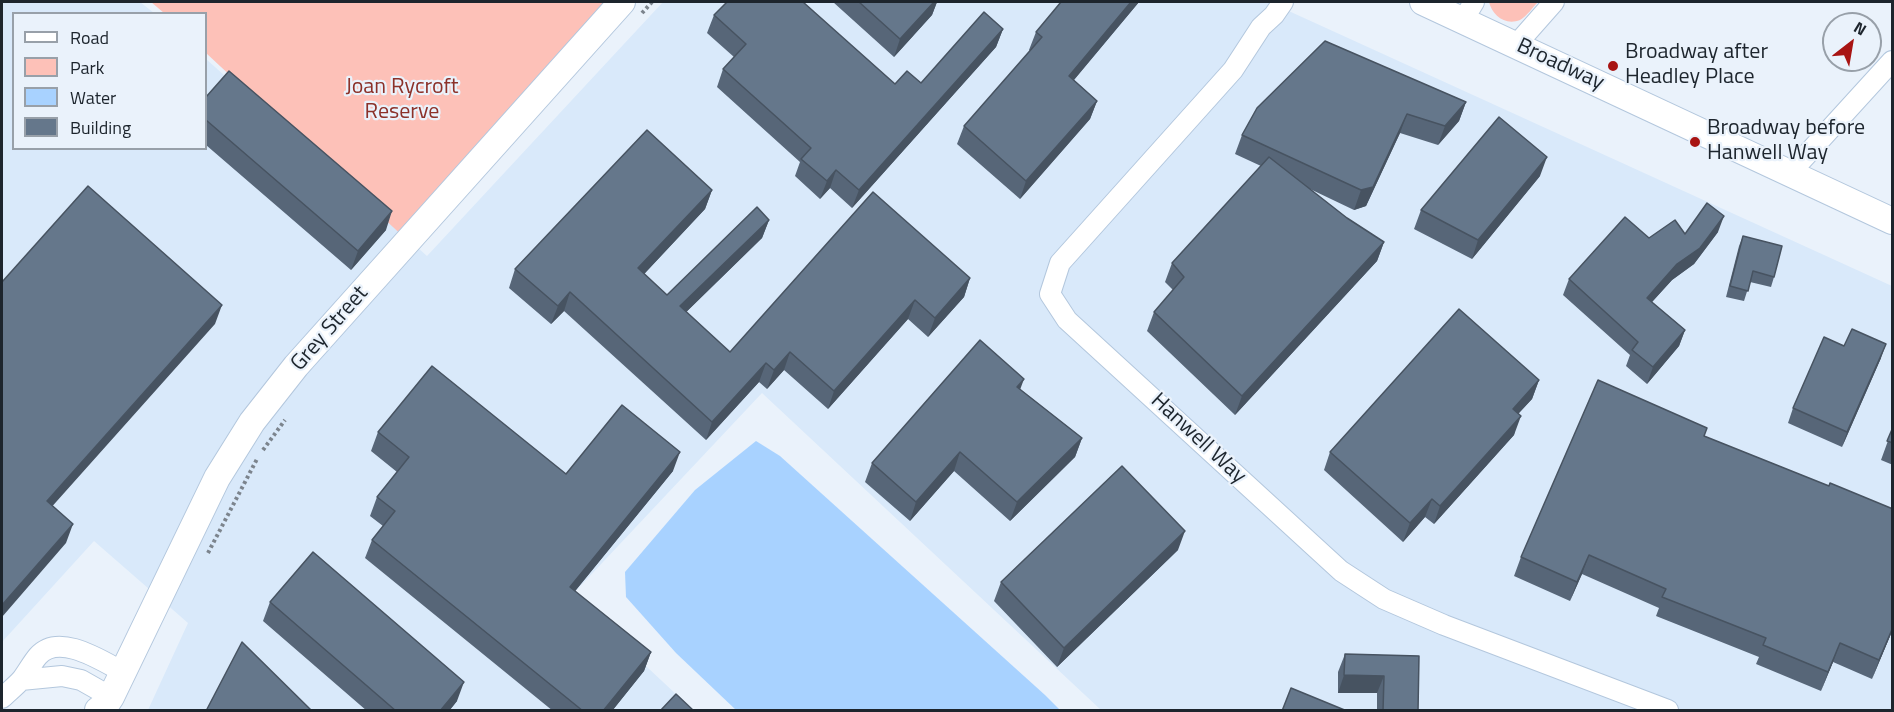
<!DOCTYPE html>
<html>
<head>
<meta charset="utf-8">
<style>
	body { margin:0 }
	#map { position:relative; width:1894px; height:712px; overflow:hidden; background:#eaf2fb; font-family:"Titillium Web",sans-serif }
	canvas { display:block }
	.frame { position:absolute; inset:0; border:3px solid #1d252d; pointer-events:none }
	.legend { position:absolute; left:12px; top:12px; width:195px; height:138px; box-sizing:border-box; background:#eaf2fb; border:2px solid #98a0a9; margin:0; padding:8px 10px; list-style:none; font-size:18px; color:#1d252d }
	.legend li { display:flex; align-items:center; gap:12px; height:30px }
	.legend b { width:30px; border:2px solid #98a0a9 }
	.north { position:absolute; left:1822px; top:12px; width:60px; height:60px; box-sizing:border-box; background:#eaf2fb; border:2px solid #98a0a9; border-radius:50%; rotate:31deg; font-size:16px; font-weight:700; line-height:24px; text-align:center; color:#1d252d }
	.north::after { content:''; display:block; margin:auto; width:21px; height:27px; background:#a81413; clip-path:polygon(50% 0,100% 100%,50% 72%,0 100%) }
</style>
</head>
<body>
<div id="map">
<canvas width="1894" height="712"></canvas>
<div class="frame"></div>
<ul class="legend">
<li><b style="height:8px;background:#fff"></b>Road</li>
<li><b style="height:16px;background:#fdc1b8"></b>Park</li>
<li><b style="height:16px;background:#a8d2ff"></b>Water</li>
<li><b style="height:16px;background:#65778b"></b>Building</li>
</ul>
<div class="north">N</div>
</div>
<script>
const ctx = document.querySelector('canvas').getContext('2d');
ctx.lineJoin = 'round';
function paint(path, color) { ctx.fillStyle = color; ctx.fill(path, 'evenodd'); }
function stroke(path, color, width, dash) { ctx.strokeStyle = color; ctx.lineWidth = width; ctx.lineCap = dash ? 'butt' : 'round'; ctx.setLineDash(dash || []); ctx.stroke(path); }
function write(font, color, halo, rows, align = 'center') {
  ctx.font = font + ' "Titillium Web",sans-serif'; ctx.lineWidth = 4.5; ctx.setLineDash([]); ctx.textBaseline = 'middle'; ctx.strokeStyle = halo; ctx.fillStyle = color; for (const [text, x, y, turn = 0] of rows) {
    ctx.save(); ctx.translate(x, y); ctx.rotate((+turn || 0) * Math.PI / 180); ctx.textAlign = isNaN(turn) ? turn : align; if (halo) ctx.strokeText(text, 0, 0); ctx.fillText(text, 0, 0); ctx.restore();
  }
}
paint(new Path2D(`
	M2,2H140L154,13L14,14V148H206V59L427,256L663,2H1269L1892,286V710H1101L762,393L571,596L693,710H148L188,623L94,541L2,642Z`), '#d9e9fa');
paint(new Path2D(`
	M151,2H622L408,241L206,53V14L164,13Z
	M1489,2H1538C1533,7 1527,16 1520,20C1505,26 1492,15 1489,2Z`), '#fdc1b8');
paint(new Path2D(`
	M756,441L780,456L1045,695L1060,710H736L676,653L626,597L625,572L695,490Z`), '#a8d2ff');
const minor = new Path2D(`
	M1283,2L1274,15L1261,27L1233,70L1060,263L1050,294L1067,320L1341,571L1384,599L1444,625L1668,710
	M1463,20L1474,2
	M1516,45L1554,2
	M1790,173L1892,61
	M21,680L62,676L81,680L111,697
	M2,698C8,692 16,686 22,679C28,671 32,663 38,656C59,632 102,661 123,672`);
const tertiary = new Path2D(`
	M1423,2L1892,221
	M98,710L107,703L111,697L217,478L252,422L296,366L622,2`);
stroke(minor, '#b3c7dd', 22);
stroke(tertiary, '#b3c7dd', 28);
stroke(new Path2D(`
	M642,13L652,2
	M263,450L285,420
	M208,553L257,459`), '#7c848d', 4, [3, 3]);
stroke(minor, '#fff', 20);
stroke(tertiary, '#fff', 26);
paint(new Path2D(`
	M833,2H937L932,15L894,57Z
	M1061,2H1139L1074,80L1097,101L1090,119L1020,199L957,144L964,126L1030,51L1029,50L1036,32Z
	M714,15L895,84L921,83L1003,29L996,47L852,208L830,188L820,199L795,176L800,162L717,87L723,69L734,57L707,33Z
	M206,97L386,230L351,270L206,145Z
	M1466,102L1459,121L1438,145L1400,133L1366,206L1354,210L1310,189L1347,218L1384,242L1377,261L1235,415L1147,331L1154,312L1173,290L1165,282L1172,263L1261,166L1235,154L1242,135Z
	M1540,176L1472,259L1414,229L1421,210Z
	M712,190L705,209L644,274L667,295L769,220L762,238L686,312L730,352L970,278L964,297L928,337L908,319L828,409L784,370L767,389L759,382L706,440L564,311L551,324L509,288L515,269Z
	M1718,232L1694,264L1672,280L1652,302L1685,330L1679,346L1647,384L1626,366L1630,355L1563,295L1569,279L1649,238L1685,234Z
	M1743,236L1774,277L1771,287L1750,282L1744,301L1726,297L1739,246Z
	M1844,346L1881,358L1842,447L1788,423L1793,408Z
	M1539,380L1532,399L1518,414L1514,435L1434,524L1425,517L1403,542L1324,470L1330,452Z
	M1020,389L1082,438L1075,457L1010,521L954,471L910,521L865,482L872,463Z
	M1893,427V465L1881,460Z
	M378,432L566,474L673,471L575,591L651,652L644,671L612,711H553L365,558L372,540L383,526L370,516L377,497L397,472L371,451Z
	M1704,436L1829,486L1893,509V629L1872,679L1833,662L1821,691L1756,664L1759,657L1656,616L1659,608L1582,574L1570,601L1514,576L1521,557Z
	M1178,550L1057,667L994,601L1001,582Z
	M270,602L457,701L449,711H367L263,621Z
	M1345,654L1419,656L1418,711H1377V693H1338V672Z`), '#576678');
paint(new Path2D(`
	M934,2H937L932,15L894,57L900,39Z
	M1131,2H1139L1062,94L1069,76Z
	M1003,29L996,47L852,208L859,190Z
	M1097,101L1090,119L1020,199L1026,181Z
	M1466,102L1459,121L1438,145L1445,126Z
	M1407,114L1400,133L1366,206L1354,210L1361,190Z
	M1547,157L1540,176L1472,259L1478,240Z
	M836,170L830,188L820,199L827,181Z
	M712,190L705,209L632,287L638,268Z
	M392,211L386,230L351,270L358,251Z
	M1724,216L1718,232L1694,264L1672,280L1641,314L1647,298L1677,264Z
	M769,220L762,238L673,325L680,306Z
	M1384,242L1377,261L1235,415L1242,396Z
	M970,278L964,297L928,337L935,318Z
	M570,292L564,311L551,324L558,306Z
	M915,300L908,319L828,409L834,391Z
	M222,305L215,324L40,520L47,501Z
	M1685,330L1679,346L1647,384L1653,367Z
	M1886,344L1881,358L1842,447L1847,432Z
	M790,352L784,370L767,389L774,370Z
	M766,363L759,382L706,440L712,422Z
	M1024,379L1017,398V387Z
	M1539,380L1532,399L1506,427L1513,409Z
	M1521,416L1514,435L1434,524L1440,506Z
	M1082,438L1075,457L1010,521L1017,502Z
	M680,452L673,471L563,606L570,587Z
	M960,452L954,471L910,521L916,502Z
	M1432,499L1425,517L1403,542L1410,523Z
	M73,524L66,543L2,617V605Z
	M1185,531L1178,550L1057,667L1064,648Z
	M1589,555L1582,574L1570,601L1577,582Z
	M1893,627V629L1872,679L1879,660Z
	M1840,643L1833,662L1821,691L1828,672Z
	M651,652L644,671L612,711H603Z
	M1344,675L1384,676L1377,693H1338Z
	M464,682L457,701L449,711H440Z`), '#475361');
const building = new Path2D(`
	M727,2H803L895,84L907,71L921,83L984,12L1003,29L859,190L836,170L827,181L801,159L811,148L723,69L746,44L714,15Z
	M859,2H934L900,39Z
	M1061,2H1131L1069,76L1097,101L1026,181L964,126L1042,37L1036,32Z
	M1325,41L1466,102L1445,126L1407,114L1373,187L1361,190L1242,135L1257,108Z
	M229,71L392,211L358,251L206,120V97Z
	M1499,117L1547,157L1478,240L1421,210Z
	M647,130L712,190L638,268L667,295L757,207L769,220L680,306L730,352L873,192L970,278L935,318L915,300L834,391L790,352L774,370L766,363L712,422L570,292L558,306L515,269Z
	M1269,157L1347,218L1384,242L1242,396L1154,312L1184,277L1172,263Z
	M88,186L222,305L47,501L73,524L2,605V282Z
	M1707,203L1724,216L1700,248L1677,264L1647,298L1685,330L1653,367L1632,350L1638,342L1569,279L1625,217L1649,238L1675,220L1685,234Z
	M1743,236L1782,246L1774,277L1753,271L1748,291L1730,286Z
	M1459,309L1539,380L1513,409L1521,416L1440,506L1432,499L1410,523L1330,452Z
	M1852,329L1886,344L1847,432L1793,408L1824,337L1844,346Z
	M980,340L1024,379L1017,387L1082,438L1017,502L960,452L916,502L872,463Z
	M432,366L566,474L622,405L680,452L570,587L651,652L603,711H583L372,540L395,511L377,497L409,457L378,432Z
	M1598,380L1707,428L1704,436L1829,486L1830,483L1893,509V627L1879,660L1840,643L1828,672L1763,645L1766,638L1662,597L1666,589L1589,555L1577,582L1521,557Z
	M1893,427V443L1887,441Z
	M1122,466L1185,531L1064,648L1001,582Z
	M313,552L464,682L440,711H396L270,602Z
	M242,642L312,711H206Z
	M1345,654L1419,656L1418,711H1383L1384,676L1344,675Z
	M1291,688L1347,711H1282Z
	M676,694L694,711H660Z`);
paint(building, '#65778b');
stroke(building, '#475361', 1.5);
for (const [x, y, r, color] of [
	[1613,66,6,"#a81413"],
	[1695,142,6,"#a81413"]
]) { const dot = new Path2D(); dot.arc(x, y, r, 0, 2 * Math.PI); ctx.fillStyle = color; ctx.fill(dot); stroke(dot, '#eaf2fb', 2); }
write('22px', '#1d252d', '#eaf2fb', [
	["Broadway after",1625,53],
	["Headley Place",1625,78],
	["Broadway before",1707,129],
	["Hanwell Way",1707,154]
], 'left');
write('22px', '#1d252d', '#eaf2fb', [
	["Broadway",1560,65,25],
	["Grey Street",330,329,-49],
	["Hanwell Way",1198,439,43]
]);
write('22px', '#8c3129', '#eaf2fb', [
	["Joan Rycroft",402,88],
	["Reserve",402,113]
]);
</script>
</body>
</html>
